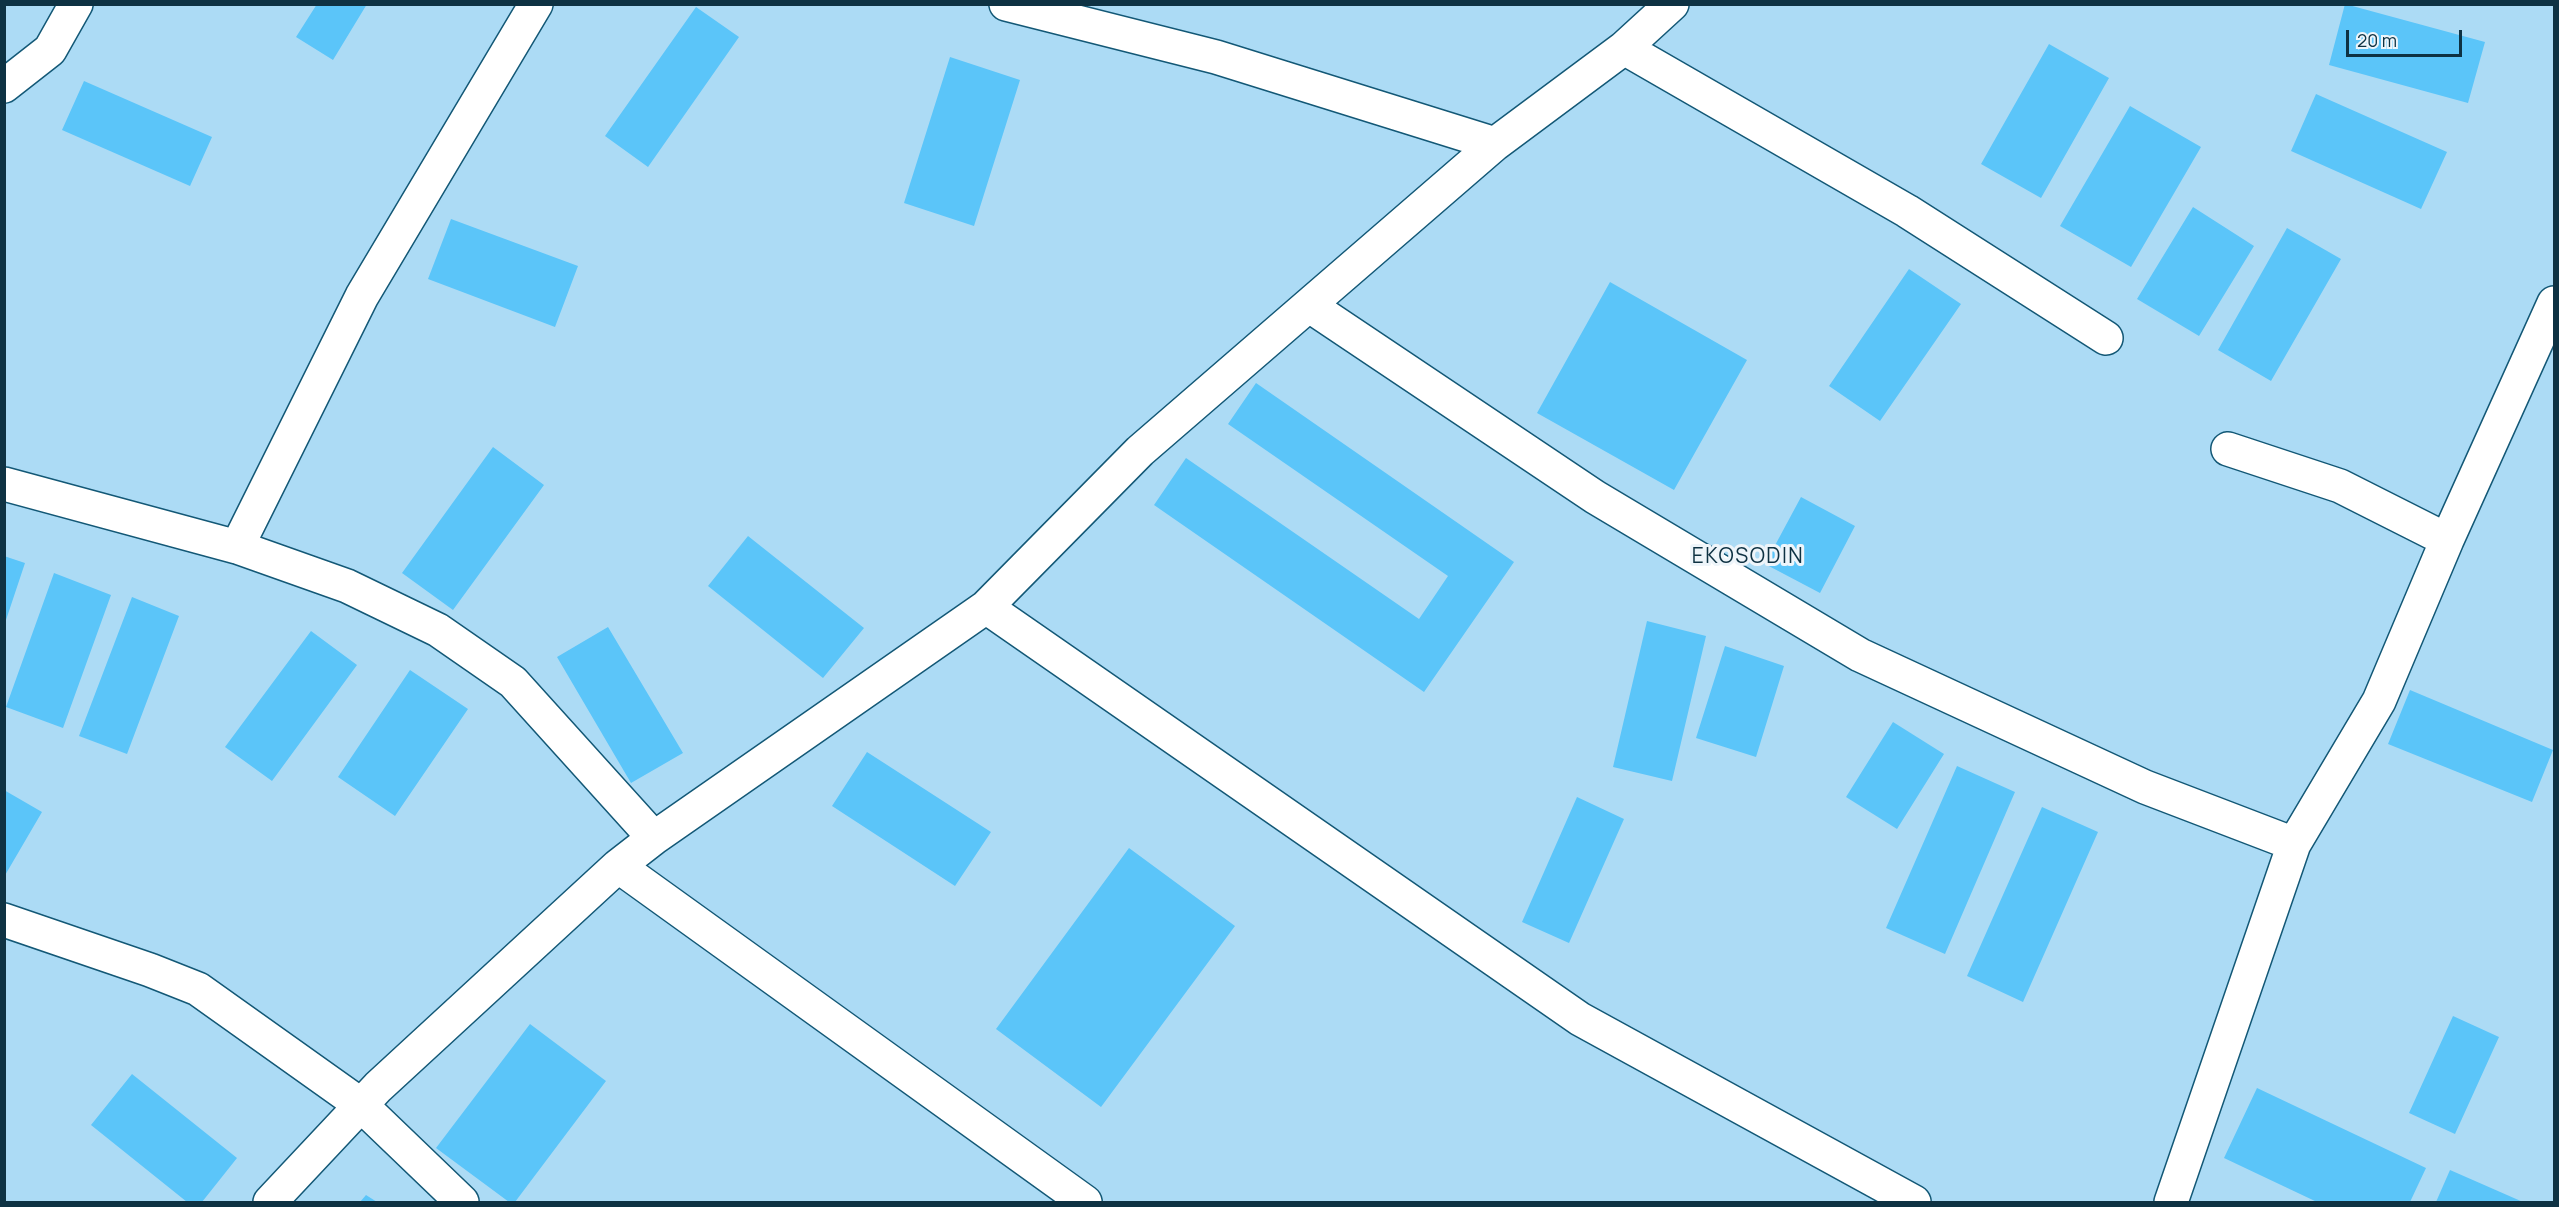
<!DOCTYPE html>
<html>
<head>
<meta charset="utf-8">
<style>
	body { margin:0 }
	#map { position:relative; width:2559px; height:1207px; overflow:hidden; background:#acdbf5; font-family:Manrope,sans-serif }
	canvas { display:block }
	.frame { position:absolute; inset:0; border:6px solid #0e3243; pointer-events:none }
	.scale { position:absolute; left:2346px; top:30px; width:116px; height:27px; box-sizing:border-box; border:3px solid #0e3243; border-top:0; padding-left:8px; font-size:18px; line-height:21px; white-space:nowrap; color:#0e3243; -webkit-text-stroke:4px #eef5fa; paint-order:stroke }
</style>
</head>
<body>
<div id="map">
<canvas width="2559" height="1207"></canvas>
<div class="frame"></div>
<div class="scale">20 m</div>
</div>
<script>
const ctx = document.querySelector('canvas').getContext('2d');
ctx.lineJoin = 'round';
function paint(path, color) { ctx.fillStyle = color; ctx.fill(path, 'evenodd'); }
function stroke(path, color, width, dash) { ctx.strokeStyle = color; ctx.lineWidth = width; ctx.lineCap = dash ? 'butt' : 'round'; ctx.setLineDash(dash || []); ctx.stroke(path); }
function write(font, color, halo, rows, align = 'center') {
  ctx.font = font + ' Manrope,sans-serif'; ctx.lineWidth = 6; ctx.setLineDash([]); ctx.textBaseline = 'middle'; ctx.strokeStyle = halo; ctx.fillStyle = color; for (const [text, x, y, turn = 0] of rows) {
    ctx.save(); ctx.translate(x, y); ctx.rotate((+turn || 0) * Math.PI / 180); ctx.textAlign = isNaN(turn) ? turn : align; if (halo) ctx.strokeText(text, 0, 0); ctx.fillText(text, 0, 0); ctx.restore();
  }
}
paint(new Path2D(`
	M317,4H367L333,60L296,37Z
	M2345,4L2485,42L2468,103L2329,65Z
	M696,7L739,37L648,167L605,136Z
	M2049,44L2109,78L2041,198L1981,164Z
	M950,57L1020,80L974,226L904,203Z
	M84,81L212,137L190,186L62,130Z
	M2316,94L2447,152L2421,209L2291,151Z
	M2130,106L2201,147L2131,267L2060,226Z
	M2193,207L2254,246L2199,336L2137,299Z
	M451,219L578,266L555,327L428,279Z
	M2287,228L2341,259L2271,381L2218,350Z
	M1909,269L1961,304L1880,421L1829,386Z
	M1610,282L1747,360L1674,490L1537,413Z
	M1256,383L1514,562L1424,692L1154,505L1186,458L1419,619L1448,576L1228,424Z
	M493,447L544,485L453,610L402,573Z
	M1801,497L1855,526L1820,593L1765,564Z
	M748,536L864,628L823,678L708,586Z
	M4,556L25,563L5,623H4Z
	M54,573L111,595L63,728L6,707Z
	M132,597L179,616L127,754L79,736Z
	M1647,621L1706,636L1672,781L1613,767Z
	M608,627L683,753L631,783L557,657Z
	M311,631L357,665L272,781L225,747Z
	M1725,646L1784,666L1756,757L1696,738Z
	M410,670L468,709L395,816L338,777Z
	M2410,690L2553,750L2532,802L2388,744Z
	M1893,722L1944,754L1897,829L1846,797Z
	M867,752L991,832L955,886L832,806Z
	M1957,766L2015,792L1945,954L1886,928Z
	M4,790L42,812L4,877Z
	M1577,797L1624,819L1569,943L1522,922Z
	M2042,807L2098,832L2023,1002L1967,976Z
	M1129,848L1235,926L1101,1107L996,1029Z
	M2453,1016L2499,1037L2455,1134L2409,1113Z
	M530,1024L606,1081L515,1202H509L436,1148Z
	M132,1074L237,1158L202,1202H187L91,1125Z
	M2257,1088L2426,1168L2410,1202H2317L2224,1158Z
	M2450,1170L2523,1202H2436Z
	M366,1195L377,1202H360Z`), '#5bc5f9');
const minor = new Path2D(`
	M1006,4L1216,57L1495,144
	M1624,48L1907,211L2106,338
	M4,86L50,50L76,4
	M1310,306L1595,497L1860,655L2145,787L2294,844
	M2228,449L2340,486L2447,540
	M4,484L237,547L347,586L438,630L513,682L654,838
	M237,547L362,296L536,4
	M986,607L1580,1019L1914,1202
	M618,866L1085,1202
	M4,920L150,970L198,989L361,1105L462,1202
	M270,1202L378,1087L618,866L654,838L986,607L1140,451L1495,144L1624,48L1672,4
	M2171,1202L2294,844L2379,701L2447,540L2554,303`);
stroke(minor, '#135876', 36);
stroke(minor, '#fff', 33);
ctx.letterSpacing = '1.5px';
write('21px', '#0e3243', '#eef5fa', [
	["EKOSODIN",1748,557]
]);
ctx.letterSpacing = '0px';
</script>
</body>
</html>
